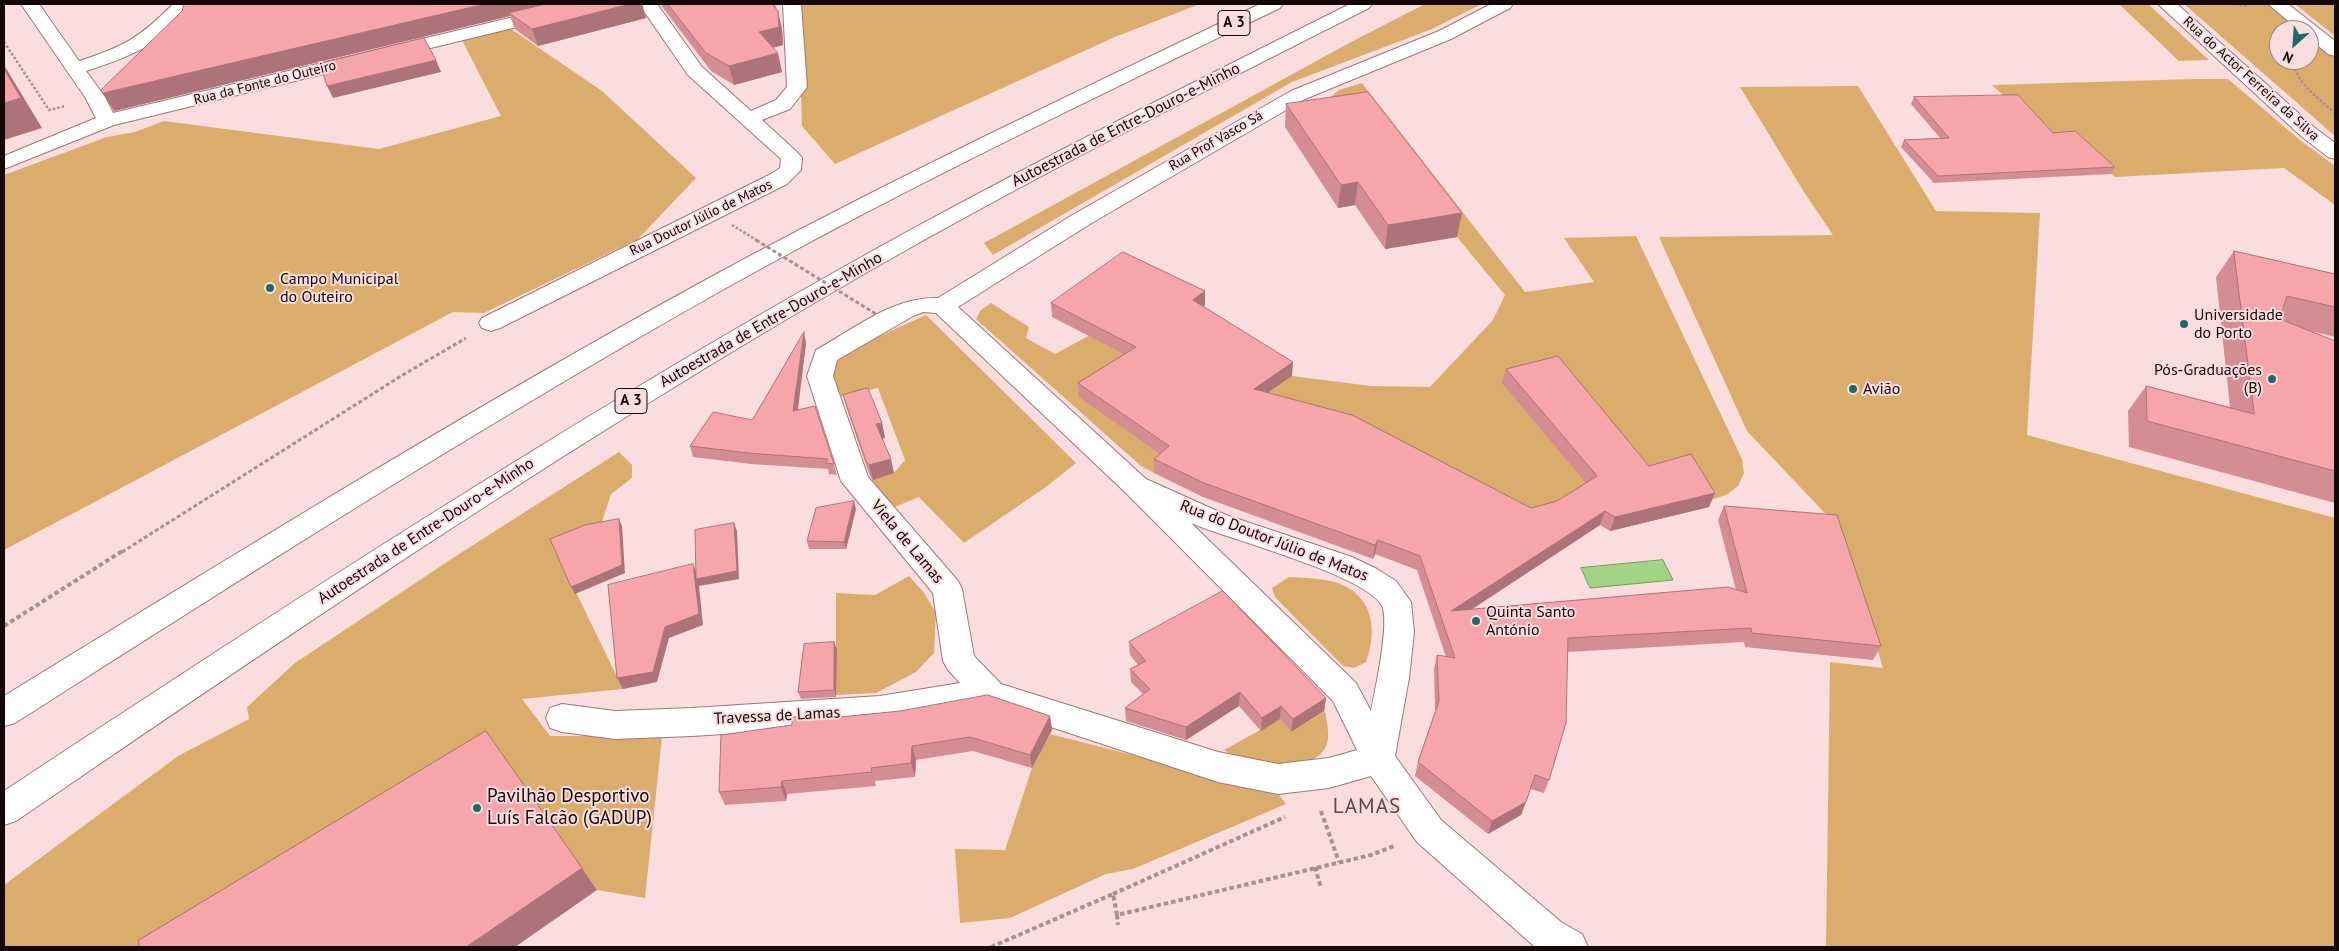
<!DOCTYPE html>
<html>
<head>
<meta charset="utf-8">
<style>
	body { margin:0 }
	#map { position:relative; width:2339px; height:951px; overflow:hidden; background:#faddde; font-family:"PT Sans",sans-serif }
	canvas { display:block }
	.frame { position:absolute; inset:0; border:5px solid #150708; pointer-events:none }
	.north { position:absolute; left:2269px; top:20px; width:50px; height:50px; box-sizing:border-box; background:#faddde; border:1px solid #9e8788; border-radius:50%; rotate:206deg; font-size:14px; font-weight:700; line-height:20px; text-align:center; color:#150708 }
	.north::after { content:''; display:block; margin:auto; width:18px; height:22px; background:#1d6a69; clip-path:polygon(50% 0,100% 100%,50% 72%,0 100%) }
</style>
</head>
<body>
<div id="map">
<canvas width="2339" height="951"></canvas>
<div class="frame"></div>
<div class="north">N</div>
</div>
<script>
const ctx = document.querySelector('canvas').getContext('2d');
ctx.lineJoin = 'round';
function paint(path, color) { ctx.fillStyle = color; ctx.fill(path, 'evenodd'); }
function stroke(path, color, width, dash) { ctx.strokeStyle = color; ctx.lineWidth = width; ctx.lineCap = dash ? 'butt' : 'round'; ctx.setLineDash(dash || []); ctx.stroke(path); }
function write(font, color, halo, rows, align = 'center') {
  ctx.font = font + ' "PT Sans",sans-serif'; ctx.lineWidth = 4; ctx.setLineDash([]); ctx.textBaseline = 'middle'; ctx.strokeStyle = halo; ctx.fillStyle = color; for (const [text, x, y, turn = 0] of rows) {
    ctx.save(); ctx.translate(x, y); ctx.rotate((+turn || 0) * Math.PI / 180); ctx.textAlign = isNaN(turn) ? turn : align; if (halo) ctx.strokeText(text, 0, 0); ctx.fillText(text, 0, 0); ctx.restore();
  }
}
paint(new Path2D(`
	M798,4H1200L1115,37L835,164L802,126Z
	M1425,4H1482L1432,29L1292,82L993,255L984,243L1351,42Z
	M2119,4H2148L2209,60L2179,61Z
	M2184,4H2277L2335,50V136ZM2279,30H2309V60H2279Z
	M2295,4H2335V36Z
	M511,29L602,91L696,178L638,239L484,313L453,312L4,550V175L107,137L135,132L164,121L379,149L501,116L462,40Z
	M2194,79H2228L2300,140L2335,166V205L2284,168L2115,177L2071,139L2051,140L1992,85Z
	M1362,83L1525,292L1594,282L1564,238L1636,236L1742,459L1744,473L1738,486L1728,494L1706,502L1592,490L1529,523L1265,395L1292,376L1371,386L1430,387L1493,320L1505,295L1457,237L1298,125L1339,90Z
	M1858,86L1936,211L2040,213L2027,435L2335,518V947H1826L1830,662L1883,668L1840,529L1747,431L1659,237L1833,235L1804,192L1740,87Z
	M991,303L1029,327L1026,338L1055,354L1142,307L1162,455L1169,461L1154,473L1141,466L976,319L981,310Z
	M926,315L1076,463L1046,487L964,543L919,497L890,509L867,481L894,473L905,460L878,388L835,398L828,368L838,355Z
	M619,452L632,465V478L611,494L601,525L554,547L623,689L522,699L550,736H662L645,898L597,890L501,755L188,947H4V885L178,756L249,719L247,707L295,663L456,556Z
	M909,576L924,593L936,613L934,653L916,672L876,693L836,695V593L875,595Z
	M1289,577C1305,578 1320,578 1335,582C1373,594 1378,629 1366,662L1354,668L1343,666L1275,597L1272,588Z
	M1325,711C1331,744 1331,750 1302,767L1232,755L1224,750L1280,719L1291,732Z
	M1050,734L1277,792L1286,804L1133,869L1106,874L1010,918L960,923L955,849L1005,850L1032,768Z`), '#dbad6c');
const water = new Path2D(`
	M1663,560L1673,580L1590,588L1581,568Z`);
paint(water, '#a1d484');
stroke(water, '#77965f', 1);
const street = new Path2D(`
	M21,4H39L79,61C123,47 141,37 173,4H192C169,42 127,58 86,71L105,97L113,113L568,4H598L595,8L114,125L4,169V156L96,118L85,97Z
	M639,4H657L702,67L751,111L776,100L787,87L783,4H801L807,87L790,109L762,120L799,154L802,158L801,170L787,184L500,328L491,331L482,328L479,323L482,318L771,174L780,168L781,159L688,75Z
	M1491,4H1513L1510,8L1451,39L1305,99L1090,224L958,307L1146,479L1226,515L1352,557L1377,569L1396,581L1411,602L1414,632L1409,678L1395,756L1441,820L1561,922L1582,934L1588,947H1535L1417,842L1371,776L1329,788L1278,794L1218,782L990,707L948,710L880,724L692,736L615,739L562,732L550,728L546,718L550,708L562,704L615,711L692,708L880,696L960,683L948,670L943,661L933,593L841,481L807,376L816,350C854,329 894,296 938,298L1074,214L1291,91L1439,31ZM923,312L936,313L1126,493L1333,701L1357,750L1329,758L1278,764L1218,752L1001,684L974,656L962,589L958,581L868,477L833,376L837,360L913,316ZM1191,523C1227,539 1367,575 1382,606C1390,623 1375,691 1371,711L1356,683Z
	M2158,4H2177L2315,128L2335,143V159L2328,157L2301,136Z
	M2268,4H2288L2335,41V56L2328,54L2309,38V30H2299Z`);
const highway = new Path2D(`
	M1260,4H1283L1280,8C1094,98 907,187 726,288C484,424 250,573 15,723L4,726V696C237,553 471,408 711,277C891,179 1076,92 1260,4Z
	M1350,4H1372L1369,8C1199,94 1029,179 864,274C572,442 294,631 16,821L4,825V791C281,608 559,427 849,264C1013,172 1182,88 1350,4Z`);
stroke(street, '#a07678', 2);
stroke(highway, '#a07678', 2);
stroke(new Path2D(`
	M2235,4L2248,6
	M4,42L49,110L65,106
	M2292,60C2299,86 2316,96 2335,113`), '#a99192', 2.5, [2.5, 2]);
stroke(new Path2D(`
	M122,552L401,376L466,338`), '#a99192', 3, [4, 2.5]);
stroke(new Path2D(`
	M4,626L124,550
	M1321,811L1339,862
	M1315,867L1321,888
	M1113,894L1285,817
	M1117,915L1118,925
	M991,947L1113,894L1117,915L1371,855L1394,846`), '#a99192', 4, [4.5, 3]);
paint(street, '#fff');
paint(highway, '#fff');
stroke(new Path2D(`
	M732,225L758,241`), '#a99192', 2.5, [2.5, 2]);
stroke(new Path2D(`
	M756,240L876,314`), '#a99192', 3, [4, 2.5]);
paint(new Path2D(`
	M184,4H642L646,18L538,46L515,29L510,16L114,111L182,11Z
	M660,4H775L782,29L783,45L773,48L782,72L734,85L711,71Z
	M1914,97L2053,133L2115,167L2111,174L1934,183L1901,147L1904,140L1940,138L1911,104Z
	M1286,104L1457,237L1385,249L1355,205L1338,208L1285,127Z
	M2234,251L2335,274V337L2311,331L2335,341V503L2129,447L2128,411L2146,386L2230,407L2216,277Z
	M1205,291V305L1202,306L1292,376L1268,393L1531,508L1557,501L1586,483L1502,383L1506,369L1709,507L1610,531L1600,525L1472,609L1736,590L1718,520L1724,506L1881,646L1873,660L1745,647L1744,642L1568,652L1549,780L1544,793L1530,789L1521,815L1488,834L1415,776L1418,762L1435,711L1434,669L1437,655L1446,657L1417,570L1375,554L1373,559L1203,497L1154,473V459L1160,454L1079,397L1078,383L1124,354L1052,317L1051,303Z
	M806,343L798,410L834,464L837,475L829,474L828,469L751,464L693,457L690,446L752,420Z
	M843,395L882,423L885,438H882L894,473L873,480L870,476L847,409Z
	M856,509L846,549H809L807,541Z
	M834,642L837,650L836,697L801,699L798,692Z
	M1129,642L1326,698L1324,711L1291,732L1280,719L1261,731L1239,706L1186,740L1126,721L1125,708L1143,694L1131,682L1130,669L1138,665L1130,655Z
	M831,715V718L1050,716L1052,730L1032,768L973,751L916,760L915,777L875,781L876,786L787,794L786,801L725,805L719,792L792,725Z`), '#d48e93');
paint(new Path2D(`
	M485,4H561L509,13L510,16L114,111L103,93Z
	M630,4H642L646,18L538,46L532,29Z
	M778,11L782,29L783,45L764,50L759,32Z
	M778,53L782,72L734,85L729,66Z
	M436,60L441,72L333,98L327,86Z
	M4,65L42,128L4,140Z
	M1358,182L1355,205L1338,208L1341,185Z
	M1462,213L1457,237L1385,249L1388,225Z
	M1205,291V305L1193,314V300Z
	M804,332L806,343L796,422L793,411Z
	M1293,362L1292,376L1253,403L1254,389Z
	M882,423L885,438L880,439L876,424Z
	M891,459L894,473L873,480L869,465Z
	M1715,493L1709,507L1610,531L1615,517Z
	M854,501L856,509L846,549L844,542Z
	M1605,511L1600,525L1448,625L1451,611Z
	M619,519L622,526L625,573L575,594L571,587Z
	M734,523L737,531L739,579L699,586L703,625L669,638L657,682L623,689L617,678L665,627L693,564L697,574Z
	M1378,540L1375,554L1373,559L1375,545Z
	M834,642L837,650L836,697L834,690Z
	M1240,692L1239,706L1186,740V727Z
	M1326,698L1324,711L1291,732L1293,719Z
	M1281,706L1280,719L1261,731L1262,718Z
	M1050,716L1052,730L1032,768L1030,755Z
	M912,746L916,760L915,777L911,763Z
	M782,781L787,794L786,801L781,787Z
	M1526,802L1521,815L1488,834L1492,821Z
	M582,868L597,890L515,947H466Z`), '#ac7478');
const building = new Path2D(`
	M184,4H485L103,93L101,90L182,11Z
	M546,4H630L532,29L509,13Z
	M668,4H772L778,11L779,27L759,32L778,53L729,66L706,53Z
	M424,38L436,60L327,86L320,64Z
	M4,69L21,98L4,103Z
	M1368,92L1462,213L1388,225L1358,182L1341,185L1286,104Z
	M2018,95L2053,133L2075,131L2115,167L1938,176L1904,140L1949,138L1914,97Z
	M2234,251L2335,274V307L2287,296L2280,319L2335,341V471L2147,421L2146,386L2254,414Z
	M1123,252L1205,291L1193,300L1293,362L1254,389L1352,415L1531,508L1557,501L1597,476L1506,369L1558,356L1649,466L1691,454L1715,493L1615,517L1605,511L1451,611L1728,587L1747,593L1724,506L1837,515L1881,646L1752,633L1751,628L1568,638L1566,723L1549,780L1535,775L1526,802L1492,821L1418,762L1439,701L1437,655L1455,658L1420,556L1378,540L1375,545L1204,483L1154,459L1169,446L1078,383L1136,347L1051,303Z
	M804,332L793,411L815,406L834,464L826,463L828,459L748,453L690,446L713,412L752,420Z
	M868,388L882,423L876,424L891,459L869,465L866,461L843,395Z
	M854,501L844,542L807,541L816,508Z
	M619,519L622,565L571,587L550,539L585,525Z
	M734,523L737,571L696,579L695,530Z
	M693,564L699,614L665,627L653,672L617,678L608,585Z
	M1223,591L1326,698L1293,719L1281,706L1262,718L1240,692L1186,727L1125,708L1150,689L1130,669L1146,661L1129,642Z
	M834,642V690L798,692L804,644Z
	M988,695L1050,716L1030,755L970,737L912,746L911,763L871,768L872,772L782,781L781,787L719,792L721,735L792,725V717L831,715L830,718L900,711Z
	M486,731L582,868L466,947H140L138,941Z`);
paint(building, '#f6a5ab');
stroke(building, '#ac7478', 1);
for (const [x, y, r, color] of [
	[270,288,5,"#1d6a69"],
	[2184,324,5,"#1d6a69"],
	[2272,379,5,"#1d6a69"],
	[1853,389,5,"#1d6a69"],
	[1476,621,5,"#1d6a69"],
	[477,808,5,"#1d6a69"]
]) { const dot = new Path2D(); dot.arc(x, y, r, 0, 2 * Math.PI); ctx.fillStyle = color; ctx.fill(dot); stroke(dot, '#faddde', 2); }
write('14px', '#150708', '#faddde', [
	["Rua do Actor Ferreira da Silva",2251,79,42],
	["Rua da Fonte do Outeiro",265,83,-14],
	["Rua Prof Vasco Sá",1216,141,-30],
	["Rua Doutor Júlio de Matos",701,218,-26]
]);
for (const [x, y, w] of [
	[1234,23,32],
	[631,401,32]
]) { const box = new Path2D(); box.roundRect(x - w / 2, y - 12.5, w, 25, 4); ctx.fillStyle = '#faddde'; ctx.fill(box); stroke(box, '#150708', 1); }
write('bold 15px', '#150708', null, [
	["A 3",1234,23],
	["A 3",631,401]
]);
write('16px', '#150708', '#faddde', [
	["Autoestrada de Entre-Douro-e-Minho",1126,125,-27],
	["Autoestrada de Entre-Douro-e-Minho",771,320,-30],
	["Autoestrada de Entre-Douro-e-Minho",426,531,-33],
	["Rua do Doutor Júlio de Matos",1274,541,21],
	["Viela de Lamas",907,542,50],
	["Travessa de Lamas",777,716,-3]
]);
write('16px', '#150708', '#faddde', [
	["Campo Municipal",280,279],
	["do Outeiro",280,297],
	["Universidade",2194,315],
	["do Porto",2194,333],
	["Pós-Graduações",2262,370,"right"],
	["(B)",2262,388,"right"],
	["Avião",1863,389],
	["Quinta Santo",1486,612],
	["António",1486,630]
], 'left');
write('19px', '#150708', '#faddde', [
	["Pavilhão Desportivo",487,797],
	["Luís Falcão (GADUP)",487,819]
], 'left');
ctx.letterSpacing = '1px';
write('21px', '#674144', '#faddde', [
	["LAMAS",1367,807]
]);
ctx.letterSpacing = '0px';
</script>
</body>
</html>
